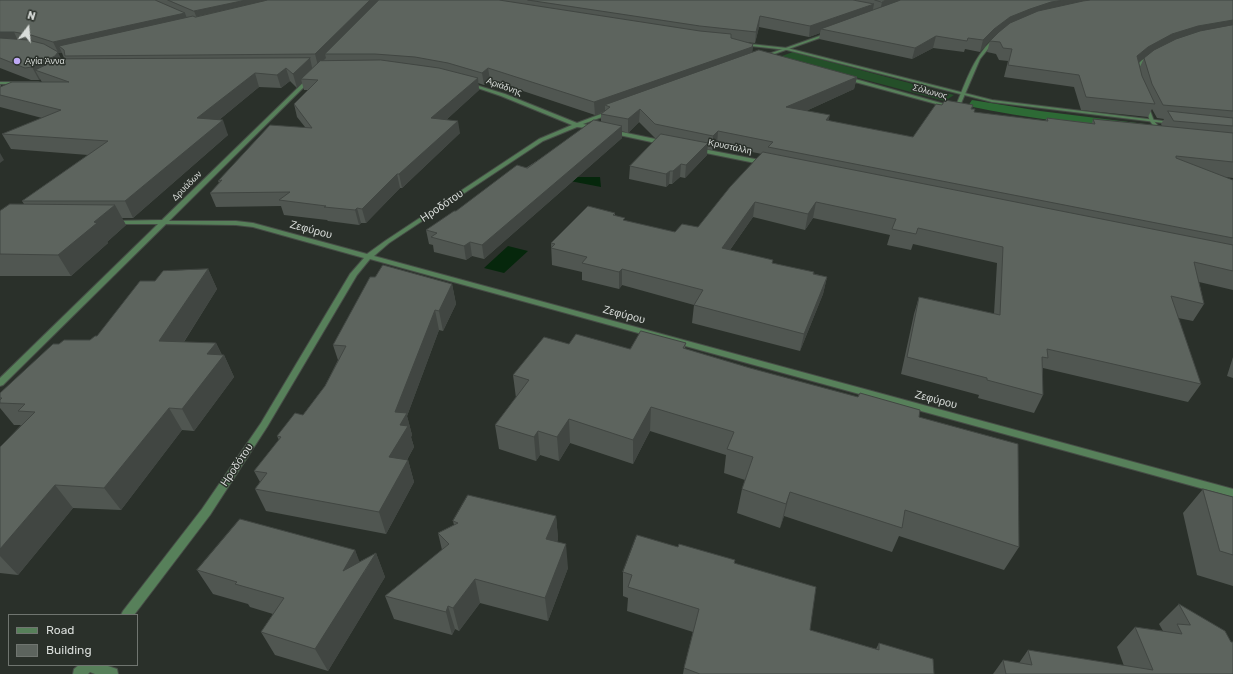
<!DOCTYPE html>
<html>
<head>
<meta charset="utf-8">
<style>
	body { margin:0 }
	#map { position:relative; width:1233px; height:674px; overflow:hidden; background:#2a302a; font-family:Rubik,sans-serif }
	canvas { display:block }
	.legend { position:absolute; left:8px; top:614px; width:130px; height:52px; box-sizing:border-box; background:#2a302a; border:1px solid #707570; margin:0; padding:5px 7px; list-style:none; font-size:12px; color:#d8dcd9 }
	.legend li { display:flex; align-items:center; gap:8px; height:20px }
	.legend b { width:20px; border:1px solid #707570 }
	.north { position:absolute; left:8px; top:8px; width:40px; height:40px; -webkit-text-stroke:3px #2a302a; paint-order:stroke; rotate:16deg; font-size:11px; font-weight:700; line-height:16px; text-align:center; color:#d8dcd9 }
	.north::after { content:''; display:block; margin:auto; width:14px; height:18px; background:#d8dcd9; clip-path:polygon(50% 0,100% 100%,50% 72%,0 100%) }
</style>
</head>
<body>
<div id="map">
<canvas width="1233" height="674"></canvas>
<ul class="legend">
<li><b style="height:5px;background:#57805a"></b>Road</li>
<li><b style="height:11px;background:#5d645e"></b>Building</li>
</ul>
<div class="north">N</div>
</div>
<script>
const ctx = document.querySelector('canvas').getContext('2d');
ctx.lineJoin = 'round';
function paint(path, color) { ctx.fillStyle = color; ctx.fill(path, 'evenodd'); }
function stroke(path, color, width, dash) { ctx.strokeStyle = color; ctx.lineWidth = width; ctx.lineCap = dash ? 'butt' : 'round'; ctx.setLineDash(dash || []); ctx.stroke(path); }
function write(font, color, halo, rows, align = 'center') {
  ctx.font = font + ' Rubik,sans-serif'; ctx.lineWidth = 3; ctx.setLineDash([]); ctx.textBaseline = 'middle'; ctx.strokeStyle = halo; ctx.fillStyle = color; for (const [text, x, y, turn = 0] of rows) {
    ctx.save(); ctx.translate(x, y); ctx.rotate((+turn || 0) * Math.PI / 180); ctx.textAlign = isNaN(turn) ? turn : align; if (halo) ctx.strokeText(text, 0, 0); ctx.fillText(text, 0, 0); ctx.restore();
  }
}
paint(new Path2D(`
	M793,52L954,95L945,101L779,57Z`), '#244f29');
paint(new Path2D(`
	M972,100L1040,111L1145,124L1151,132C1089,125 1028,119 968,106Z`), '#2d6a35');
paint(new Path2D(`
	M572,177H600L601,187L570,181Z
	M508,246L528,251L504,273L484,268Z`), '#06270c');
const minor = new Path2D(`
	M828,33L831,34L763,58L760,57Z
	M997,36L1000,37L992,44L980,59L959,108L955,109V108C966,82 974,54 997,36Z
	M1151,55L1154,56C1147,61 1138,65 1136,74H1134V68L1142,60Z
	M309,77L313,78L169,221H236L253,223L367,254L385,241L539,139L572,125L501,96L466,84V82L505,94L577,123L609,111H613V113L583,124L597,127V129L577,127L543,141L389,243L374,256L1233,489V497L370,259L357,275L267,427L210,515L134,615H121L123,611L202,509L261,423L350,274L364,258L253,227L236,225L166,224L3,385L0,386V378L158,224H113L110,222L111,221L162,220Z
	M0,82H38L40,83L38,84H0Z
	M1144,104L1148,105L1154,121L1164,133L1163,134H1159L1150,121Z
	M612,130L665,141L668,143L665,145L610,133L609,132Z
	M698,148L765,161L768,163L765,165L696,151L695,150Z
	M79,665H105L117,669L118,674H95L90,672L88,674H73L74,669Z`);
const tertiary = new Path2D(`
	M741,43L787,48L992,100L1172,122L1174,123L1172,124L992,102L787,50L742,45Z
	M844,77H848L955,107L951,108L844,79Z`);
stroke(minor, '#464c46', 2);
stroke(tertiary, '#464c46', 2);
paint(minor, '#57805a');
paint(tertiary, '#57805a');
paint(new Path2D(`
	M0,0H1233V178L1225,177L1233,180V290L1199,282L1204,304L1193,321L1178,318L1201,384L1188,402L1043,368V395L1034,413L978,398L979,395L901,374L914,314L919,297L994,314L997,263L913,244L911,250L887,245L890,235L813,218L805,230L753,217L730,250L773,263L827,277L823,294L800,351L692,323L694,305L622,285L619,289L582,280V272L552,265L551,243L615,213V216L625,221L675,232L698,227L762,154L717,145L712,150L707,149V155L685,178L680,177L672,184H669L666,187L629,179L630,166L657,139L655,138L639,122L628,133L622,131V138L484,259L472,256L466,260L434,252L433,245L429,244L426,230L601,121V114L604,112L595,115L490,80L484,85L478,83L479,90L446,120L460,133L402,188H400L366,223H361L359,225L328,221L327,220L284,215L281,206L216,207L210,193L219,183L218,181L305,127L297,117L294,104L308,90H304L302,83L297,88L290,81L281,88L259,87L219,120L228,135L133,218H122L126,225L107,242L108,243L71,276H0V211L24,204L22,201L88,155L11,149L2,134L42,118L0,107V84L2,87L42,82L40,79L39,80H31L0,68ZM759,27L809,37L820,33L819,39L912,59L933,48L964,52L965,49L980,52L990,40L994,37L990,41L987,52L996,54L999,60L1008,61L1004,77L1074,87L1081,110L1148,117L1152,109L1157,118L1164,119L1161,124L1162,126L1093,119L1092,123L1047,118L1045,121L974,112L972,109L973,105H942L913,137L829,121L806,111L854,89L857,77L752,53L753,44L743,42L755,43ZM58,53H62L64,58L66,59H61ZM1145,57L1144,58L1140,67L1139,62Z
	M208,269L217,289L184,342L216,343L222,355H224L234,377L194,431L182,430L121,510L73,508L18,575L0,573V447L21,425H14L0,408V393L59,344L90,340L97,336L155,281Z
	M452,284L456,304L443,331L439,330L407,416L412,435L411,437L414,447L407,460H408L414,482L386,534L266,511L255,489L260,482L254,471L279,440L277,436L303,415L325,386L338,360L333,345Z
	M686,343L685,349L919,417L1019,547L1004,570L899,536L892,552L784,516L780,528L737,513L742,489L745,480L724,473L726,455L650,431L633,464L570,443L559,461L540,455L536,461L499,449L495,425L516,398L513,375L569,344L630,349Z
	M1233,357V378L1227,376Z
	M1203,489L1233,497V586L1197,575L1183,513Z
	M556,516L558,539L557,542L568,568L548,621L480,603L459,631L455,629L452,635L394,619L385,596L442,550L438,533L454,525L453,521Z
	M678,547L735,560V564L810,630L876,649L879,643L934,674H683L684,668L693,632L627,611L628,598L623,596V572Z
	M355,550L359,562L376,553L385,577L328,671L275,655L261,632L273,614L250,607L248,604L213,594L197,570Z
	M1179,604L1231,642L1233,674H993L1003,660L1019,663L1028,650L1124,666L1117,647L1135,627L1163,631L1159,624Z`), '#505651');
paint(new Path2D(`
	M246,0H292L198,21L194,11Z
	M370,0H382L325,54L326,58L318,66L315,54Z
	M886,0H912L880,11L882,2Z
	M1064,0H1127L1007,28L990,40L980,52L983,40L994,29L1010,17L1030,9L1051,2Z
	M874,4L872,14L821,29L820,33L809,37L810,26Z
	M185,13L189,24L64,50L59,46L62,53H58L64,64L35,70L40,79L39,80L32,67L58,52L53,42Z
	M760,16L759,27L755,43L756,32Z
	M1233,20V30L1166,45L1143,59L1132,68L1137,56L1148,47L1172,34L1198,26Z
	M0,32H14L19,43L0,44Z
	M936,36L933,48L912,59L915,48Z
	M753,44L752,55L605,105V111L595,115L594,102Z
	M310,58L313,72L301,79L302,83L297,88L293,74Z
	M286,68L290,81L281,88L277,75Z
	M488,68L490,80L484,85L482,73Z
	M255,73L259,87L203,133L197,118Z
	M857,77L854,89L784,121L786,107Z
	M478,78L479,90L434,131L431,118Z
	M640,109L639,122L628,133V119Z
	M830,115L827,128L826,120Z
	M223,120L228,135L133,218L125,201Z
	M458,121L460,133L402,188L399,174Z
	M622,126V138L484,259L482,245Z
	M718,131L717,145L712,150L713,136Z
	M708,143L707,155L685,178L686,165Z
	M0,153L4,160L0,163Z
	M681,164L680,177L672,184L673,171Z
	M670,171L669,184L666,187V174Z
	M397,174L400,188L366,223L362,209Z
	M755,202L753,217L720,264L722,248Z
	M816,202L813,218L805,230L808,214Z
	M115,205L126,225L107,242L108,243L71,276L58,255L94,222Z
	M357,208L361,223L359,225L355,210Z
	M470,242L472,256L466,260L464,246Z
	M208,269L217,289L171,362L159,341Z
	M622,269V285L619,289V272Z
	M827,277L823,294L800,351L804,334Z
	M452,284L456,304L443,331L439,311Z
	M435,310L439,330L407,416L412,435L411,437L414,447L396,479L389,457L395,412Z
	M216,343L223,357L224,355L234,377L194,431L182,409L207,354Z
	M651,407L650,431L633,464V440Z
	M169,408L182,430L121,510L104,488Z
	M569,419L570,443L559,461L557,437Z
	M538,431L540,455L536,461L534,437Z
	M408,460L414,482L386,534L379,512Z
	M55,485L73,508L18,575L0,556V549Z
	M790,492L784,516L780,528L786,504Z
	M556,516L558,539L549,563L546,539Z
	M566,544L568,568L548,621L545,598Z
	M355,550L364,573L376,553L385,577L328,671L315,649L343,571Z
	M475,579L480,603L459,631L453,608Z
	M448,606L455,629L452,635L446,612Z`), '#414642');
const building = new Path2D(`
	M0,0H155L185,13L53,42L31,35L14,32H0Z
	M168,0H246L194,11Z
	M268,0H370L315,54L65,56L64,50L59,46L193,16L195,17Z
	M379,0H499L700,31L731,34V38L753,44L752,47L594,102L488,68L482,73L448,63L415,57L375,54H325Z
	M528,0H853L874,4L810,26L760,16L756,32L700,26Z
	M875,0H886L882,2Z
	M901,0H1064L1051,2L1030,9L1010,17L994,29L983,40L968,38L967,41L936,36L915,48L821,29Z
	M1091,0H1233V20L1198,26L1172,34L1148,47L1137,56L1142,76L1155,104L1086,97L1079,75L1008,65L1012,49L1003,48L1000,42L990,41L999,32L1010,23L1038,11L1083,1Z
	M1233,25V111L1163,105L1152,84L1144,58L1154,50L1176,39L1200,31Z
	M0,38L28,40L44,44L58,52L55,56L32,67L25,68L0,58Z
	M759,50L857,77L786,107L830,115L826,120L913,137L936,104L942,105L945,100L973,105L971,109H975L974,112L1048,121L1047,118L1095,124L1093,119L1233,133V162L1176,156V158L1233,180V238L768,147L773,142L718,131L713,136L655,124L640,109L628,119L601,114L610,107L605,105Z
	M310,58L293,74L286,68L277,75L255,73L197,118L223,120L125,201H22L108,141L2,134L61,110L0,95V87L12,82H69L35,70L58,59Z
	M381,60L439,68L478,78L431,118L458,121L399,174H397L362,209L357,208L355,210L324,207L326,206L279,200L290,192L210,193L222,180L218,181L270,125L312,128L294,104L318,80L301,79L320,61Z
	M1168,111L1233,118V126L1174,121Z
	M594,120L622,126L482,245L470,242L464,246L431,237L437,233L426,230L454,211H456L517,165L527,168Z
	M661,134L708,143L686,165L681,164L673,171H670L666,174L630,166Z
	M763,152L1233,245V271L1194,262L1204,304L1171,296L1201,384L1047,349L1048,358L1042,357L1043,395L987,380V378L907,357L919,297L1000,315L1003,247L918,228L916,234L892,229L896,219L816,202L808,214L755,202L722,248L773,260L772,263L814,272L813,274L827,277L804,334L694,305L703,290L622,269L619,272L582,263L587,257L551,248L555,244L551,243L588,206L615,213L613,215L625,218L623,220L675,232L682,224L698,227L730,187Z
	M10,204L115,205L94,222L97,223L58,255L0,254V211Z
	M383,265L452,284L439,311L435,310L395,412L407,413L400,425L408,426L389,457L408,460L379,512L255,489L267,473L254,471L281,437L277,436L295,413L303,415L325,386L346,346L333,345L370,277H375Z
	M208,269L159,341L216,343L207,354L224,355L182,409L169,408L104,488L55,485L0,549V447L35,412L18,411L25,404L0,403V400L2,398H0V393L53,344H59L64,340H90L95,336H97L140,281H155L163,271Z
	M641,331L686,343L683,348L750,368L858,397L860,393L920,410L919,417L1018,444L1019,547L905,510L902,528L790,492L786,504L742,489L753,457L727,449L734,432L651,407L633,440L569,419L557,437L538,431L534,437L495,425L529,380L513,375L544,337L569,344L576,334L630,349Z
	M1203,489L1233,497V555L1220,551Z
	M468,495L556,516L546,539L566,544L545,598L475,579L453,608L448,606L446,612L385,596L449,544L438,533L458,523L453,521Z
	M240,519L355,550L343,571L376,553L315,649L261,632L284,598L235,584L237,582L197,570Z
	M637,535L678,547L679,544L735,560L734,563L816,587L810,630L879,650V643L933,659L934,674H700L684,668L699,609L628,587L632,575L623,572Z
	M1179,604L1225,631L1231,642H1233V674H1006L1003,660L1032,665L1028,650L1153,670L1135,627L1182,634L1177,624L1190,625Z`);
paint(building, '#5d645e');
stroke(building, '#414642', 1);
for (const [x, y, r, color] of [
	[17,61,4,"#bea9f5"]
]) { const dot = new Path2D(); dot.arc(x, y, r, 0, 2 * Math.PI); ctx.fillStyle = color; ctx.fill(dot); stroke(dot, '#2a302a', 1.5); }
write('9px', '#d8dcd9', '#2a302a', [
	["Αγία Άννα",25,61]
], 'left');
write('9px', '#d8dcd9', '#2a302a', [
	["Αριάδνης",504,87,20],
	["Σόλωνος",930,92,15],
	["Κρυστάλλη",730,147,12],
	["Δρυάδων",187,186,-45]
]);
write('11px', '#d8dcd9', '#2a302a', [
	["Ηροδότου",442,206,-34],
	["Ζεφύρου",311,230,15],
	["Ζεφύρου",624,315,15],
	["Ζεφύρου",936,400,15],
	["Ηροδότου",237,465,-56]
]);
</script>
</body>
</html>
